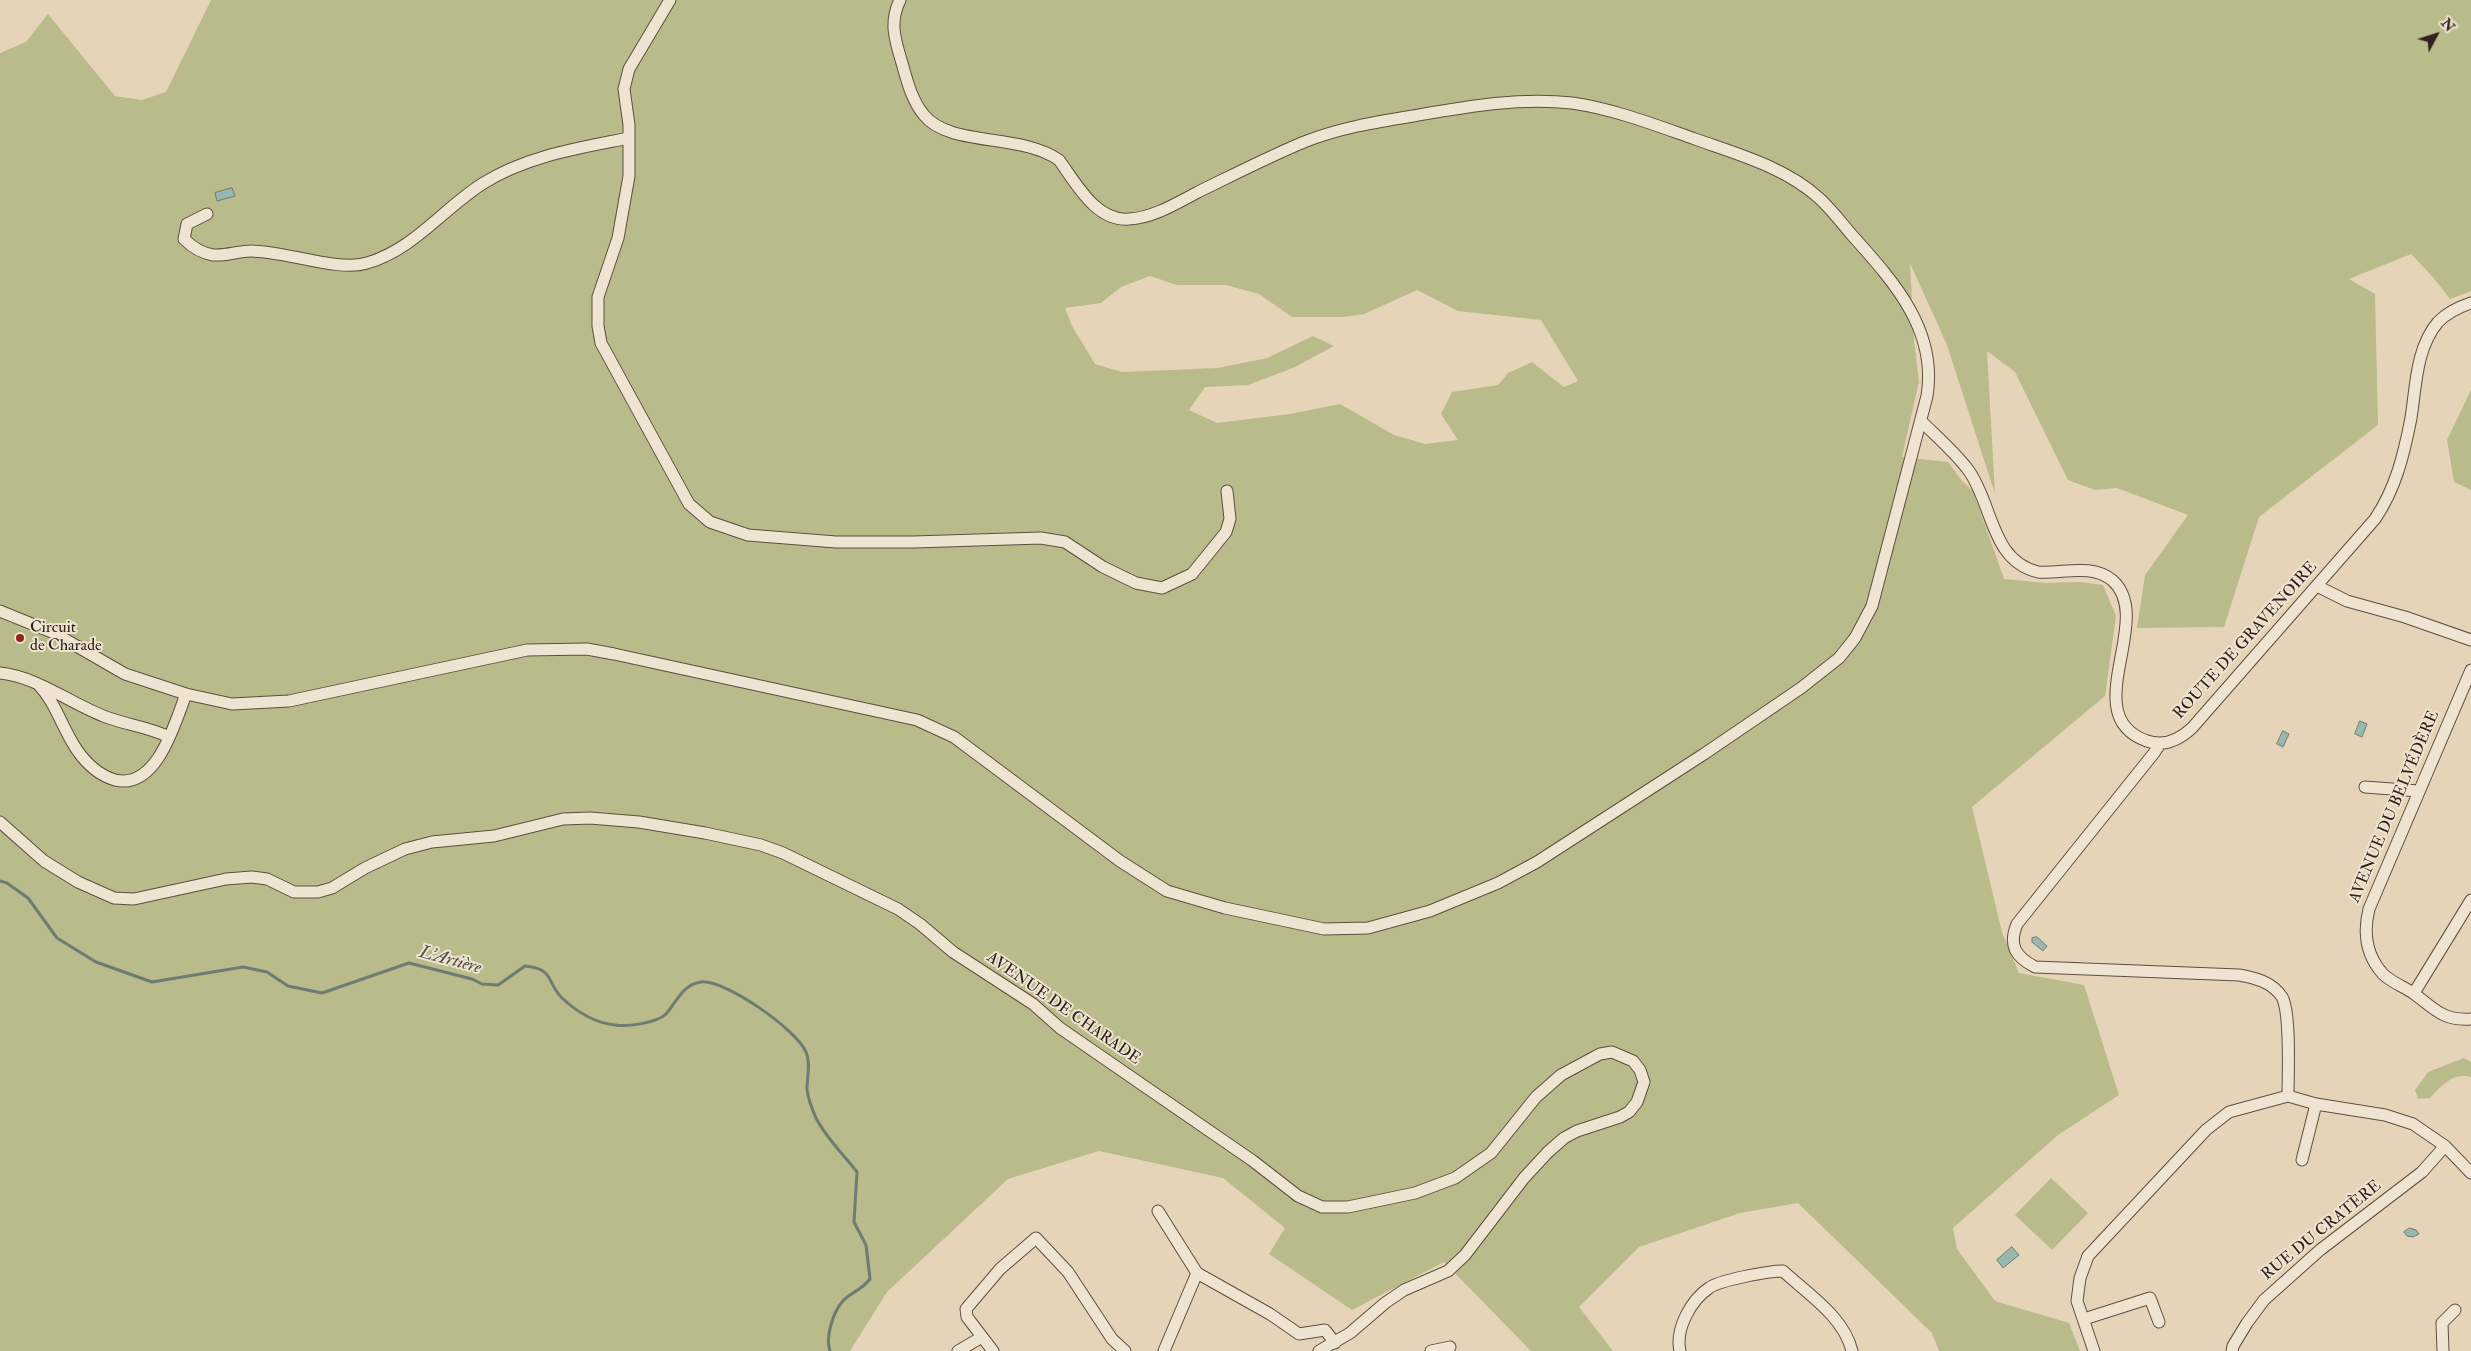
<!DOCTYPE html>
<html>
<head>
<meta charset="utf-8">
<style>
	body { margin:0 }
	#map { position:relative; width:2471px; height:1351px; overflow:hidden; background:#e6d4b8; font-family:"IM FELL Double Pica",serif }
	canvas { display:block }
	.north { position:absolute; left:2411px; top:10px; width:50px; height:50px; -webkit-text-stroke:4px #efe3d1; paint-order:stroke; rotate:50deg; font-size:14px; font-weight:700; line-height:20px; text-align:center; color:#31211a }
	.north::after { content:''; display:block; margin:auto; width:18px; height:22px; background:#31211a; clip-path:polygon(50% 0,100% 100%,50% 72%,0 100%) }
</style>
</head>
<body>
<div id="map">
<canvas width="2471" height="1351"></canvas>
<div class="north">N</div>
</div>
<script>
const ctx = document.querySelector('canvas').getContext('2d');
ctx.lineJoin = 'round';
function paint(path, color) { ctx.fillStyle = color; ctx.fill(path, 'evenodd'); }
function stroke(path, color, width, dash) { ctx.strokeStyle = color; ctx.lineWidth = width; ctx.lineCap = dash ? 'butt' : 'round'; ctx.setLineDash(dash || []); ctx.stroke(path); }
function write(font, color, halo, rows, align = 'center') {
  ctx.font = font + ' "IM FELL Double Pica",serif'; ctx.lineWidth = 4; ctx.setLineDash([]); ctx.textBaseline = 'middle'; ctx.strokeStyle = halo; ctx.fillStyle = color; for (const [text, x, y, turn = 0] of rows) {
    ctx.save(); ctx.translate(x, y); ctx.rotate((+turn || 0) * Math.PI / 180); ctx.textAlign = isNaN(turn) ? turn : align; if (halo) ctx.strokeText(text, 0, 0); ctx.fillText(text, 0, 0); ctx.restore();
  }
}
paint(new Path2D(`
	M211,0H2471V291L2450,299L2432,276L2411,254L2349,279L2375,294L2378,425L2259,517L2224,627L2137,628L2145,575L2188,515L2117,488L2095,490L2068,480L2015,372L1987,351L1995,494L1947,345L1910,263L1914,340L1919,382L1902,457L1948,462L1962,481L1973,491L2004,579L2046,583L2080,582L2103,585L2116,616L2105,696L1972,807L2002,932L2019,973L2084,985L2119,1095L2058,1135L1953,1228L1957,1249L1995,1301L2069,1323L2080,1351H1939L1932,1333L1798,1203L1740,1213L1639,1247L1579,1307L1613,1351H1531L1444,1262L1352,1310L1269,1254L1285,1228L1223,1178L1099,1151L1008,1179L887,1292L850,1351H0V53L26,42L48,14L115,96L142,100L166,92ZM1150,276L1177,285H1226L1259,294L1292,317H1343L1364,314L1417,290L1458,311L1541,320L1578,381L1564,387L1532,362L1508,373L1498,385L1452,392L1441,414L1458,440L1425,444L1394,435L1340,404L1290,414L1217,423L1189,410L1205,387L1248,385L1293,368L1334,346L1313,336L1267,358L1218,368L1122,372L1095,364L1072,326L1065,308L1101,303L1121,287Z
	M2471,390V490L2454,482L2447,440Z
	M2464,1058L2471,1062V1077C2453,1072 2441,1086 2430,1098L2418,1099L2415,1090L2428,1072Z
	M2051,1178L2088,1213L2052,1250L2015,1215Z`), '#b9bb8b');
const water = new Path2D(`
	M232,188L235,196L217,201L215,193Z
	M2360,721L2367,724L2362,737L2355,734Z
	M2283,731L2289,734L2283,747L2277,744Z
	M2037,937L2047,946L2043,951L2032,942V938Z
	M2410,1228L2416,1230L2419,1234L2413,1237L2407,1236L2404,1232Z
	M2012,1247L2019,1255L2003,1268L1997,1260Z`);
paint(water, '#96b8ae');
stroke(water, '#6e7c73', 1);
stroke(new Path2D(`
	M0,881L7,883L28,898L57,938L96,962L152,982L243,967L267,972L288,986L322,993L409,963L472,979L482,984L498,985L525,966C555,969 546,982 562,998C577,1012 595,1023 615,1025C627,1027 657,1023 666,1014C676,1003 683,984 701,982C725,979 797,1030 806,1052C811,1063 807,1077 807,1089C808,1099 812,1109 816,1118C826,1138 844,1155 857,1172L854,1222L866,1245L870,1279C861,1291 849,1293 842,1302C833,1313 825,1337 830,1351`), '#6e7c73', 3);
const minor = new Path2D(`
	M670,0L629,69L624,89L629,125V176L618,238L598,297V326L601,343L689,504L710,522L748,535L836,542H914L1041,538L1065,542L1103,567L1136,583L1162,588L1192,574L1226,532L1230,519L1227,491
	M207,214L187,224L184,239C193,248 201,253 213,255C226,256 239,251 251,251C285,251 338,272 367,263C413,250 443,209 482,184C526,156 579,148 629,138
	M1921,421C1937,437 1956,453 1969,471C1993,505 1991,561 2038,572C2062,574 2091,563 2112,580C2157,619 2075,716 2147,741C2164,747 2179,740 2192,728L2375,519C2396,488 2404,454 2411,418C2416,386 2416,348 2438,322C2447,313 2459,307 2471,303
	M2317,586L2347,601L2405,617L2471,640
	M0,611L54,633L125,674L186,694L232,704L289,701L527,650L587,649L614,654L917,720L954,737L1120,861L1167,891L1225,908L1324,929L1368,928L1430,911L1498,883L1537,862L1704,754L1801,688L1839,658L1855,638L1872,606L1927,396C1938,329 1892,280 1851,234C1841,222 1831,209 1819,198C1785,167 1737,154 1695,139C1655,125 1614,109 1572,103C1519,97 1465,107 1413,116C1376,122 1339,128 1304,142C1268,157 1233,175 1198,192C1177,203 1153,218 1129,219C1096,222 1076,183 1059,160C1021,133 949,147 924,115C912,101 907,81 902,63C895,40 889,22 900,0
	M2471,670L2369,909C2363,933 2366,955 2383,974C2391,982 2404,987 2413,993C2434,1008 2442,1021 2471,1019
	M0,673C38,677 71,704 106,717C127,725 149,727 169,737
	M38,684C56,703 62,728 77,750C86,763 98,775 115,780C157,790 175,723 186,694
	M2160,744L2154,753L2017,924C2008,946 2016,957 2035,967L2239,975C2256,978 2272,982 2282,997C2291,1013 2288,1075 2288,1096
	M2365,787L2419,791
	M0,822L44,861L78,882L114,898L134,899L226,879L252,877L267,879L294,892H318L332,888L365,868L405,849L432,842L494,836L563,819L590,818L639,822L705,833L761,845L783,853L898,909L920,924L953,952L1033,1004L1060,1028L1253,1161L1298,1196L1322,1207H1348L1415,1193L1455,1178L1491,1153L1536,1097L1561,1075L1600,1054L1612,1052L1633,1061L1640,1070L1644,1082L1637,1102L1629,1112L1620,1117L1577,1131L1564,1138L1548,1152L1524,1178L1465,1255L1448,1271L1404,1290L1385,1303L1350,1333L1319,1351
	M2414,993L2471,900
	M2302,1160L2316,1104
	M1158,1211L1197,1273L1270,1314L1299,1334L1325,1330L1335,1343
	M2084,1319L2150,1298L2159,1322
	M958,1351L982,1337
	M993,1351L967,1317L966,1309L1000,1269L1036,1238L1068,1272L1112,1339L1125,1351
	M1164,1351L1197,1273
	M1431,1351L1450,1347
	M1680,1351C1675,1329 1691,1300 1709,1288C1719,1280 1770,1271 1783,1271C1808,1294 1844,1317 1852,1351
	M2094,1351L2077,1301L2080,1278L2088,1256L2206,1130L2229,1112L2288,1096L2316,1104L2385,1115L2413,1124L2445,1146L2471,1173
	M2232,1351L2233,1346L2247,1323L2264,1300L2320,1250L2422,1172L2445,1146
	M2443,1351L2442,1323L2455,1310`);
stroke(minor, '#5e4e42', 13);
stroke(minor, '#efe3d1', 11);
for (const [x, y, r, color] of [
	[20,638,5,"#8f2418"]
]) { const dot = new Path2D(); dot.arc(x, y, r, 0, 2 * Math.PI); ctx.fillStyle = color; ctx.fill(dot); stroke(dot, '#efe3d1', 2); }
write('16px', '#31211a', '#efe3d1', [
	["Circuit",30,629],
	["de Charade",30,647]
], 'left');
write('16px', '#31211a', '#efe3d1', [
	["ROUTE DE GRAVENOIRE",2246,641,-48],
	["AVENUE DU BELVÉDÈRE",2395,807,-67],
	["AVENUE DE CHARADE",1063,1009,35],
	["RUE DU CRATÈRE",2322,1231,-39]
]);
write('italic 18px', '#4f4e46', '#efe3d1', [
	["L'Artière",450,961,15]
]);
</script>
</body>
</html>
